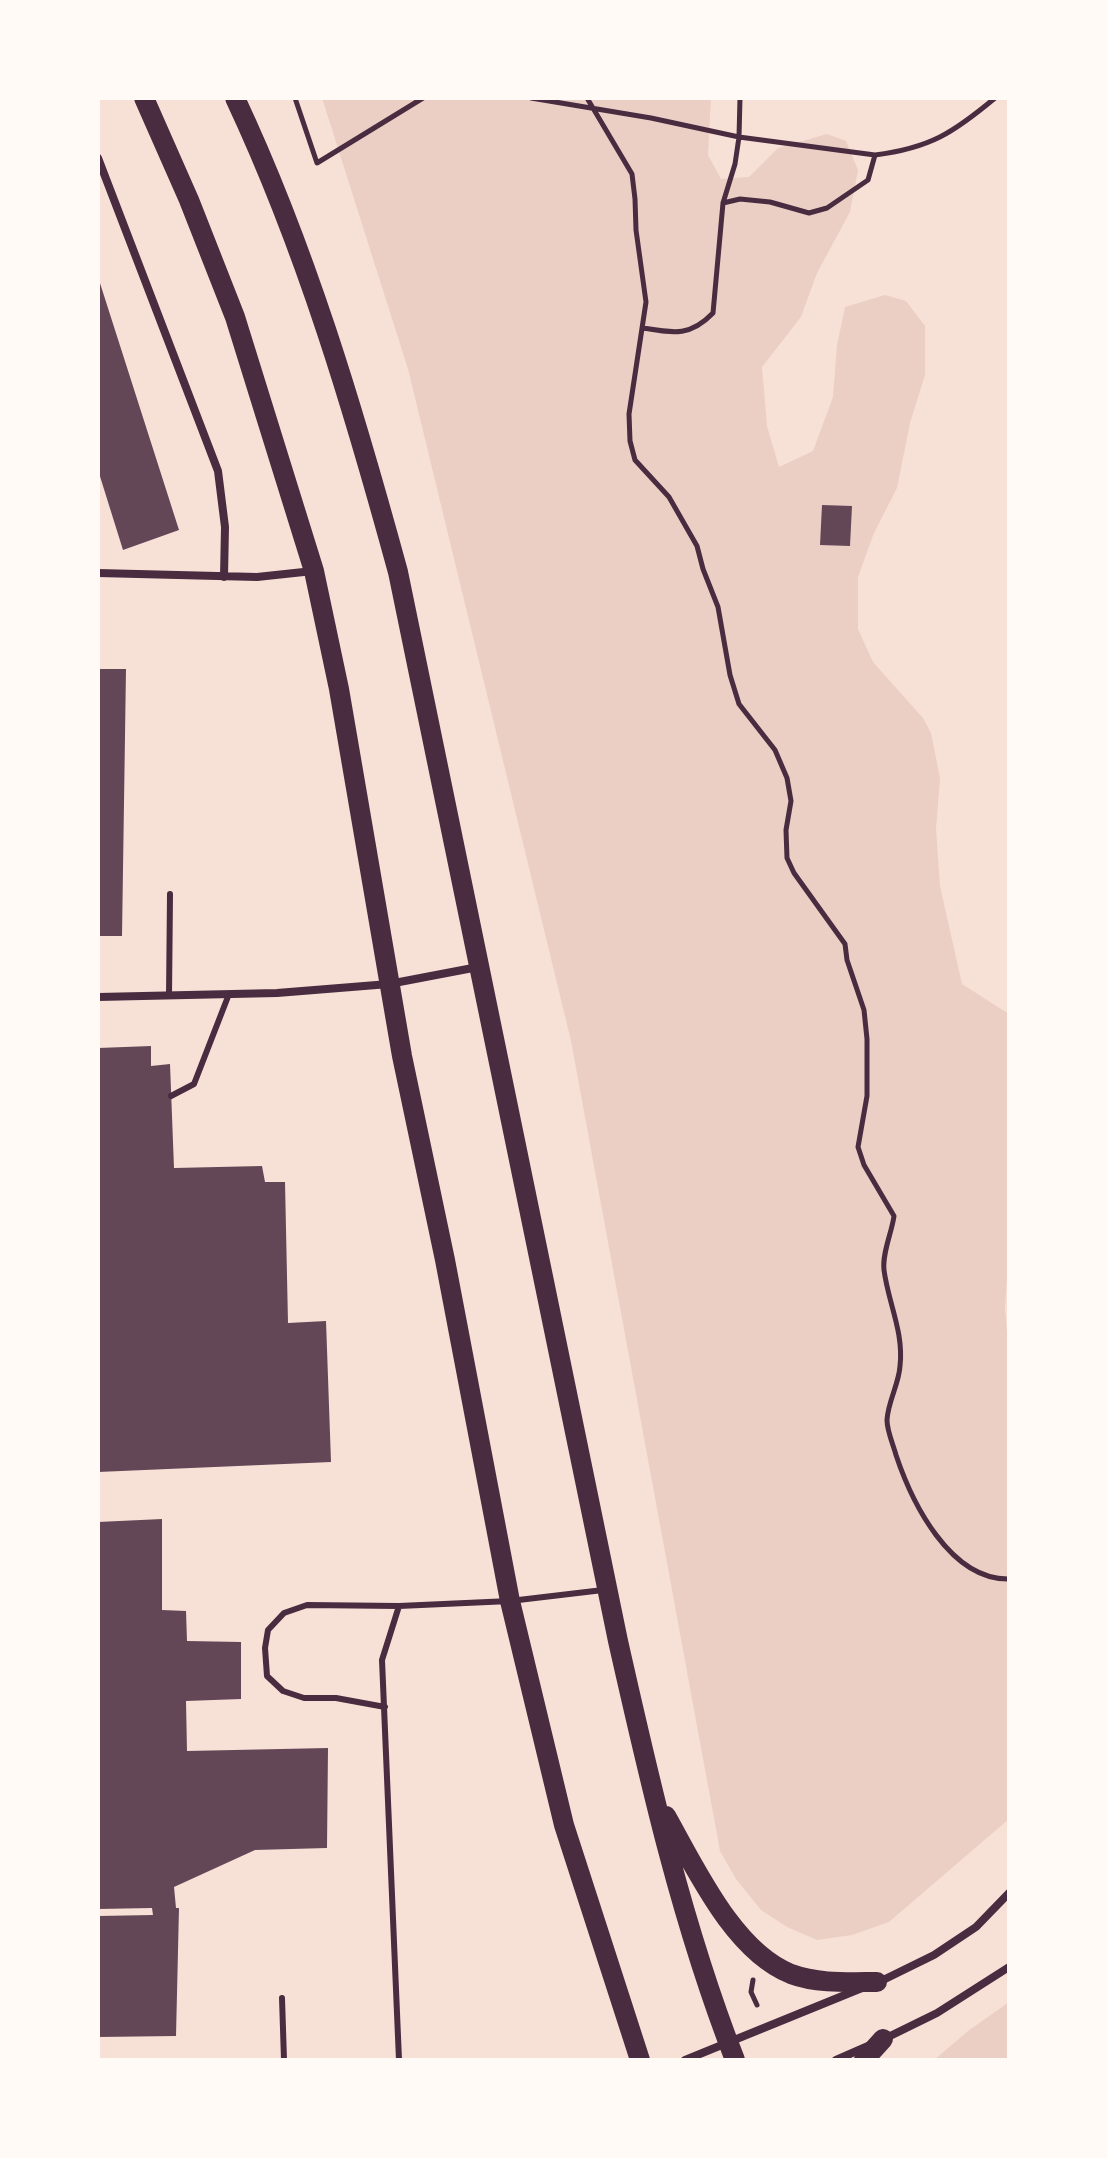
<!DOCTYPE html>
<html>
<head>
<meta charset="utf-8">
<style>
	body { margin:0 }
	#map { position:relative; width:1107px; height:2158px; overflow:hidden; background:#f7e1d7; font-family:Spectral,serif }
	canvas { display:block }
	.frame { position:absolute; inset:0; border:100px solid #fffaf5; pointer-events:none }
</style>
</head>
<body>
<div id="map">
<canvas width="1107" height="2158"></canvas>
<div class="frame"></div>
</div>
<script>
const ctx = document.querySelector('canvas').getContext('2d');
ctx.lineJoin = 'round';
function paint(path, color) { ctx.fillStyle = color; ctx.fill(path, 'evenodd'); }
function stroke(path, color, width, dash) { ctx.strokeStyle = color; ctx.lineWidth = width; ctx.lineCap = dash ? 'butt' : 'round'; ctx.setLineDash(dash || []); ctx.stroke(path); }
paint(new Path2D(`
	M322,98H711L708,155L721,179L749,177L778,148L827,134L846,141L858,170L850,212L817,273L801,317L762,367L767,426L779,467L813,451L833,397L837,345L845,307L885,295L906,301L925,326V375L910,423L897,488L874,533L858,577V629L873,662L923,718L931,733L940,778L936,829L940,886L962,984L1009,1014V1249L1005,1308L1009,1357V1819L889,1922L852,1935L817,1940L787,1927L761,1910L736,1879L720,1851L571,1041L408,369Z
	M1009,2002V2060H934L968,2031Z`), '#ebcfc5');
paint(new Path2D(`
	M99,280L179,530L123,550L98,470Z
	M822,505L852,506L850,546L820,545Z
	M98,669H126L122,936H98Z
	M151,1046V1066L170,1064L174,1168L262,1166L265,1182H285L288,1323L326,1321L331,1462L98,1472V1048Z
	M162,1519V1610L186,1611L187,1641L241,1642V1699L186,1701L187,1751L328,1748L327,1848L255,1850L174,1887L176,1908H179L176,2036L98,2037V1916L153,1915L152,1908L98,1909V1522Z`), '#644757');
stroke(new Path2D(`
	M295,98L317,163L423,98
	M531,98L651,118L739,137L875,155
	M587,98L632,174L635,199L636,230L646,302L629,414L630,441L635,460L669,497L697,546L703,569L718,607L730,675L739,704L775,750L787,778L791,801L786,830L787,858L794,873L845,944L847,960L864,1010L867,1039V1096L858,1147L864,1165L894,1216C892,1232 882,1253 884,1270C888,1302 904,1332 900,1366C899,1384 888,1401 887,1420C887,1431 893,1444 896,1455C912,1503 950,1580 1009,1579
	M723,203L740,199L770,202L809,213L827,208L868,180L875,155C930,148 953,133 995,98
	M643,328C673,333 690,337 713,313L723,203L735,164L739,137L740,98
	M753,1980L751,1992L757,2005`), '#4a2c40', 5);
stroke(new Path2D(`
	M169,996L170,894
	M171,1096L194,1084L229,994
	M399,1606L382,1660L399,2060
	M385,1707L336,1698H304L283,1691L267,1676L265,1648L268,1630L284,1613L307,1605L399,1606L510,1601L603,1590
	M282,1998L284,2060`), '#4a2c40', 6);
stroke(new Path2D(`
	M98,158L218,471L225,527L224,577
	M98,573L257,577L313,571
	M98,997L277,993L389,984L478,967
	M879,1982L934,1955L976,1927L1009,1893
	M884,2039L937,2013L1009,1967
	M685,2060L862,1988
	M836,2060L868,2046`), '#4a2c40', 8);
stroke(new Path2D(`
	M144,98L189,200L235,317L314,571L339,689L402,1056L445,1260L510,1601L564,1825L640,2060
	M235,98C306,249 354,411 398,572L618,1641C650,1783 682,1924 735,2060
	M666,1816C695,1867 733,1951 791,1974C818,1984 849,1982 877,1982
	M864,2060L883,2039`), '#4a2c40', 20);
</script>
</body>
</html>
